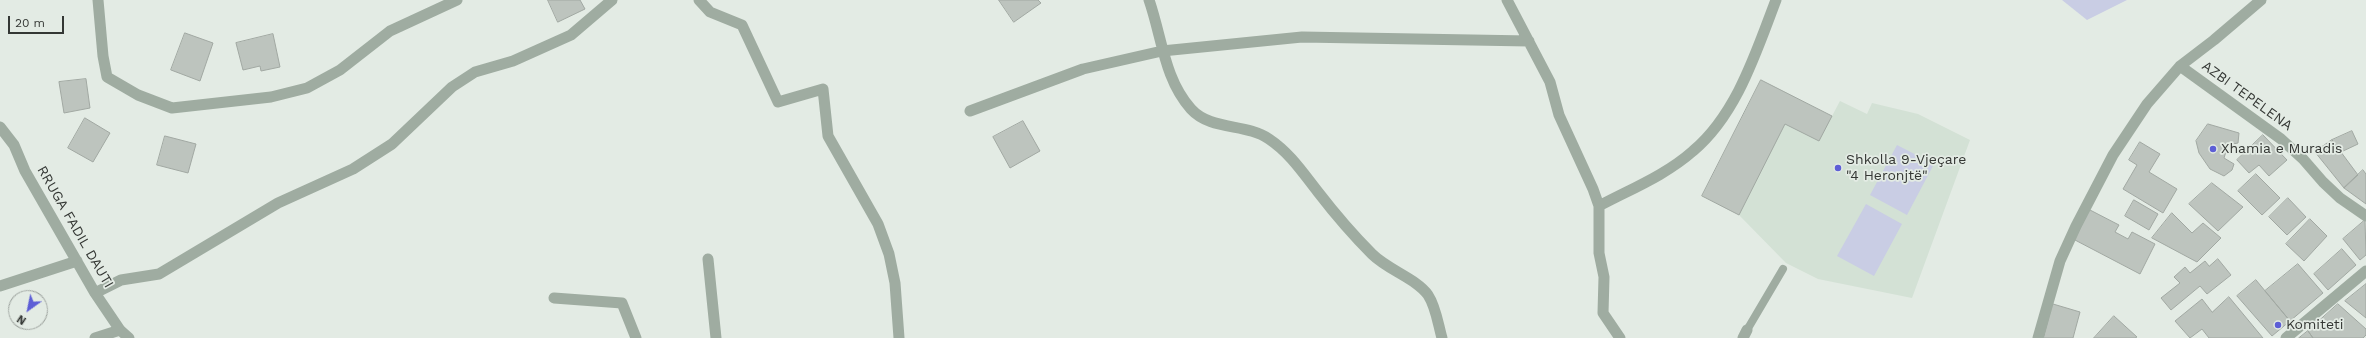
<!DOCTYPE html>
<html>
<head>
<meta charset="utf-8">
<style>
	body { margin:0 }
	#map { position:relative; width:2366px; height:338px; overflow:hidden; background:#e3ebe4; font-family:"Work Sans",sans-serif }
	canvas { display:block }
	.north { position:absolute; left:8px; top:290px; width:40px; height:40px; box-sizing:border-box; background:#e3ebe4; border:1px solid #9da39e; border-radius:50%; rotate:213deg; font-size:11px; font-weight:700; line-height:16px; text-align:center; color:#343734 }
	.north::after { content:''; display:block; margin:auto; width:14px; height:18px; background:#5d5ed6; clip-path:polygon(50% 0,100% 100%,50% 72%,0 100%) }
	.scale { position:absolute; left:8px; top:16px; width:56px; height:18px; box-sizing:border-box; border:2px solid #343734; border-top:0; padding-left:5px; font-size:12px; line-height:14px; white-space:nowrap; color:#343734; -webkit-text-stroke:3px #e3ebe4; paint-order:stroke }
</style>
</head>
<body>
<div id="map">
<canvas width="2366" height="338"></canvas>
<div class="north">N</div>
<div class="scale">20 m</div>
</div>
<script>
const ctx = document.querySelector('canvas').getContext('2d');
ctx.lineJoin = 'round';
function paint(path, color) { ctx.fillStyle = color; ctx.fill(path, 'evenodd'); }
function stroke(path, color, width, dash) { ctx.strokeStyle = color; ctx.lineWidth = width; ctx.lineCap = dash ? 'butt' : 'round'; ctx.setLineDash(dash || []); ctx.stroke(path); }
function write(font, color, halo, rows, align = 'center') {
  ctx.font = font + ' "Work Sans",sans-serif'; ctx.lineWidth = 3.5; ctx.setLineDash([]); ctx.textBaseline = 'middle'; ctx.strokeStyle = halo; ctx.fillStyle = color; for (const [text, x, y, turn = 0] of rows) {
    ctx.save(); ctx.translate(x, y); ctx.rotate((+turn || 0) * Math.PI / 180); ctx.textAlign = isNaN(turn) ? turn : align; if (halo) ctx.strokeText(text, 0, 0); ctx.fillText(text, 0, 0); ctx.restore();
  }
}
paint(new Path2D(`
	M1761,80L1832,116L1840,101L1867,114L1872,103L1918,114L1970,140L1912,298L1818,279L1786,263L1739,215L1702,196Z`), '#d3e1d5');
paint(new Path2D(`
	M2062,0H2127L2087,20Z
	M1897,145L1934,164L1907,215L1870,195Z
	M1866,204L1902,224L1874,276L1837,256Z`), '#c9cde4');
const building = new Path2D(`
	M548,0H580L585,9L558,22Z
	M999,0H1038L1041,3L1014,22Z
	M185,33L213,43L200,81L171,70Z
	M273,34L280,67L261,71L260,66L243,70L236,43Z
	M86,79L90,108L64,113L59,82Z
	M1761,80L1832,116L1819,141L1785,124L1739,215L1702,196Z
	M85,118L110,133L93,162L68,148Z
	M1023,121L1040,151L1010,168L993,137Z
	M2208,124L2239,133L2238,143L2228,145L2224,158L2234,164L2232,170L2224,176L2210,169L2199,153L2196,141Z
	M2352,131L2358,144L2341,152L2332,140Z
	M2263,135L2287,160L2269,176L2259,165L2249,173L2237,160Z
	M165,136L196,144L188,173L157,165Z
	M2332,140L2358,175L2344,188L2315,152Z
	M2140,142L2160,154L2149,172L2177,189L2163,213L2123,189L2137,165L2129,160Z
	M2363,170L2366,174V204L2344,188Z
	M2256,174L2280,198L2262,215L2238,191Z
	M2212,183L2243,207L2218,231L2189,204Z
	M2288,198L2306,217L2287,235L2269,217Z
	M2134,200L2158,214L2149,230L2125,216Z
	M2090,210L2119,225L2115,232L2128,239L2132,232L2155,244L2140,274L2075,240Z
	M2172,213L2192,233L2203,223L2221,238L2197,262L2152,238Z
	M2310,219L2327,236L2304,261L2286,244Z
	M2365,220L2366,255L2360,260L2343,239Z
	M2342,249L2356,265L2328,290L2314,274Z
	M2218,259L2231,275L2207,294L2200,286L2171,310L2161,298L2180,283L2174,277L2185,267L2190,273L2205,261L2209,266Z
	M2298,264L2323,293L2290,321L2265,291Z
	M2256,280L2290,321L2272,336L2237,296Z
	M2366,284V318L2345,301Z
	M2229,297L2263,338H2209L2202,329L2190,338L2175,321L2202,299L2212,312Z
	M2053,304L2080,312L2073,338H2044Z
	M2338,304L2366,329V335L2363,338H2313L2308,331Z
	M2114,316L2137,337L2135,338H2094Z
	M2308,331L2313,338H2299Z`);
paint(building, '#bdc4be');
stroke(building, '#a1a8a2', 1);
stroke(new Path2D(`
	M1747,330L1783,269`), '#9faca1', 8);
stroke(new Path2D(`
	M2286,338L2366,271`), '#9faca1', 11);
stroke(new Path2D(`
	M98,0L103,56L107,77L138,95L172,108L271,97L307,88L340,70L390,31L457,0
	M699,0L710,12L742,25L778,102L823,89L828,136L878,224L889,254L895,283L899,338
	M1149,0C1162,37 1164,79 1191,109C1211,131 1246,123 1269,139C1290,153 1303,173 1318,192C1335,214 1353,235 1372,254C1388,270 1417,279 1428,295C1436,307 1438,324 1442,338
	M1507,0L1550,82L1559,115L1593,189L1599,206V253L1604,277L1603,313L1620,338
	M2180,66L2281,139L2303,159L2323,182L2340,198L2366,216
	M970,111L1083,69L1162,51L1302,37L1529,41
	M0,127L14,145L25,171L95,293L120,330L129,338
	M1599,206C1631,189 1666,175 1693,151C1737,114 1756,52 1776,0
	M708,259L716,338
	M0,286L77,261
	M95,293L121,280L159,274L278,203L353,169L392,144L452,87L475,72L513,61L571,35L612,0
	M554,298L622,303L636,338
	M95,338L120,330
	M1743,338L1747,330
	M2038,338L2060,261L2076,226L2113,155L2147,104L2180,66L2214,40L2261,0`), '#9faca1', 11);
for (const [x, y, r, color] of [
	[2213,149,4,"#5d5ed6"],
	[1838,168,4,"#5d5ed6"],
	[2278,325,4,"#5d5ed6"]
]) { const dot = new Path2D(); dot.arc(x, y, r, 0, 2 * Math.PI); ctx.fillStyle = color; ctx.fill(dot); stroke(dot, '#e3ebe4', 1.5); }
write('14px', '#343734', '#e3ebe4', [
	["AZBI TEPELENA",2247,96,36],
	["RRUGA FADIL DAUTI",75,227,60]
]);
write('14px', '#343734', '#e3ebe4', [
	["Xhamia e Muradis",2221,149],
	["Shkolla 9-Vjeçare",1846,160],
	["\"4 Heronjtë\"",1846,176],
	["Komiteti",2286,325]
], 'left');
</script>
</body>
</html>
